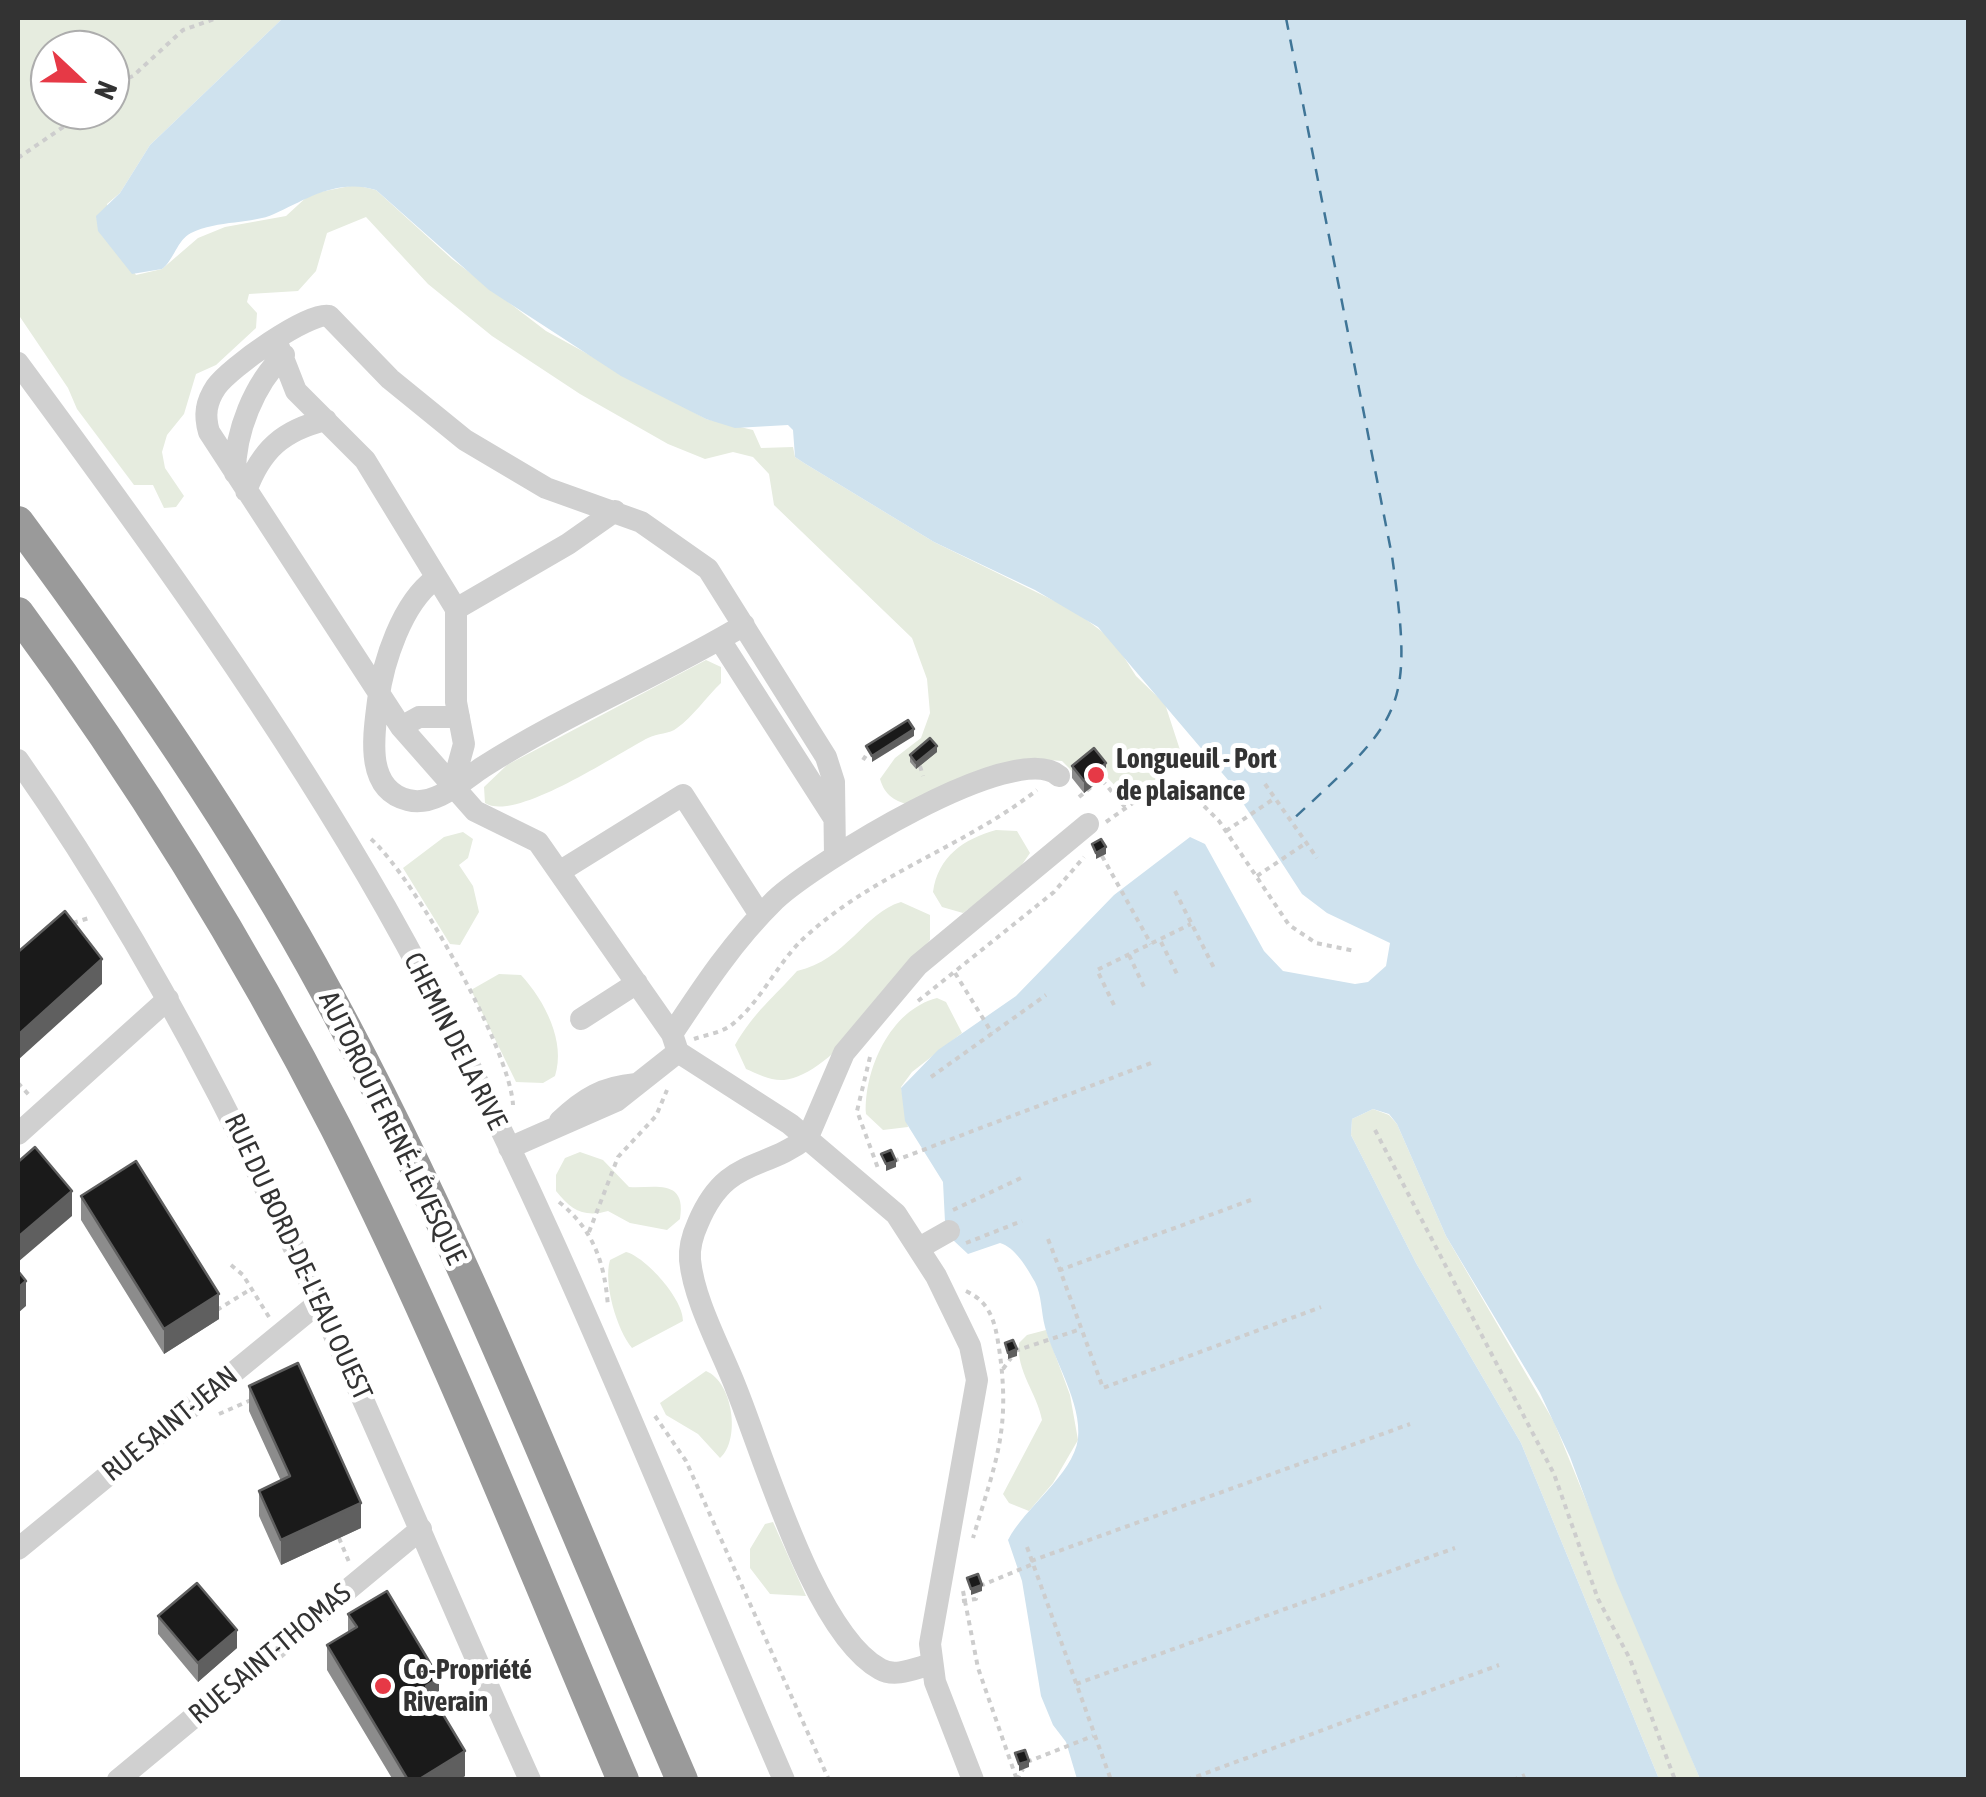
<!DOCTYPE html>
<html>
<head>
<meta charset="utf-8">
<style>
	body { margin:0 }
	#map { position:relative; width:1986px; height:1797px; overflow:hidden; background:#fff; font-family:"Asap Condensed",sans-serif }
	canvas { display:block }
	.frame { position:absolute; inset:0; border:20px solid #333; pointer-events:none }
	.north { position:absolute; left:30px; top:30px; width:100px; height:100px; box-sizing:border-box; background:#fff; border:2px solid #adadad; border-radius:50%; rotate:112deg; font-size:28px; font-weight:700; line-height:40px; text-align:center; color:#333 }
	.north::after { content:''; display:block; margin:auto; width:35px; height:45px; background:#e63946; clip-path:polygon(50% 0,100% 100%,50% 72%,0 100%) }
</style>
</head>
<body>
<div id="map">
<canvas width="1986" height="1797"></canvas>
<div class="frame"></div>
<div class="north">N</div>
</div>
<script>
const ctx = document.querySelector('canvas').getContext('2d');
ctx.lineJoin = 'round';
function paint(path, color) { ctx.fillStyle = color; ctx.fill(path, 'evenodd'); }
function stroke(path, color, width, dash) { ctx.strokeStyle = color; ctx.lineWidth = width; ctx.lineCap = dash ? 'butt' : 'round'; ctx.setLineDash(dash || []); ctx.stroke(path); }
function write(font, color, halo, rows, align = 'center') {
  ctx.font = font + ' "Asap Condensed",sans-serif'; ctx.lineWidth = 10; ctx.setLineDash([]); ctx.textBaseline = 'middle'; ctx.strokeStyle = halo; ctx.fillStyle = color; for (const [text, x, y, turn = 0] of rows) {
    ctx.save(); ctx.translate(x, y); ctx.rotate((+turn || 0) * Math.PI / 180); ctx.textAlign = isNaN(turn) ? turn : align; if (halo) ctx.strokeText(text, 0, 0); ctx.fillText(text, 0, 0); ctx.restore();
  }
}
paint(new Path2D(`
	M18,18H283L150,145L120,193L107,204L120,254L136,275L162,269L198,238L225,227L286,216L310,194L355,185L376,190L452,259L546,331L706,419L753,430L761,448L793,447L795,457L804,463L934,542L1075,611L1113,640L1136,676L1165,704L1181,753L1175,768L1128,800L1106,776L1076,775L1062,761C1003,755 962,777 912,806C895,801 885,796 880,779L895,758L921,738L930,713L927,679L912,638L774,505L769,474L753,457L733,452L705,459L668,444L580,394L492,336L428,284L366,217L327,233L316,271L298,291L249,294L247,302L257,313L256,328L216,365L196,374L184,414L167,435L162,452L165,468L184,496L176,507L164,508L153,485H134L77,409L68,388L18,314ZM50,50H110V110H50Z
	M706,660L721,667V683C706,697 693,717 677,728C670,734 657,733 648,738C618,753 515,823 485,803L484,787L507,765Z
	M996,830L1017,831L1030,853L1015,875L963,913L942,907L933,892C938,856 964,839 996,830Z
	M463,832L473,839L468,858L459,865L473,886L479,912L460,945L450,944L403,868L444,837Z
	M901,902L930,915V940C898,978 834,1075 784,1080C770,1081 758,1074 746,1069L735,1045C754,1012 774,997 797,971C846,960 865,912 901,902Z
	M499,974L521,975C545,1001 566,1042 555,1076L543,1083L516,1082L471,990Z
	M937,998L946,1002L962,1033L912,1072L901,1087L908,1127L883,1130L866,1114C864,1070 890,1010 937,998Z
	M1373,1109L1389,1115L1397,1124L1446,1236L1554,1422L1700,1779H1659L1521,1443L1416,1263L1351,1135L1352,1119Z
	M580,1152L603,1160L629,1187C653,1189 687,1177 680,1219L667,1230L630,1223L608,1211C584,1218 571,1210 556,1191V1175L565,1158Z
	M626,1252C646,1257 684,1300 683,1321L632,1348C617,1330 603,1283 610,1260Z
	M1046,1330L1070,1395L1078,1440L1053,1483L1029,1511L1009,1503L1003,1494L1042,1420C1037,1393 1016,1371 1019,1343L1027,1335Z
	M706,1371C733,1382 741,1440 720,1458L698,1434L666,1415L660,1403Z
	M773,1522L806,1596L770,1594L750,1568V1549L765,1524Z`), '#e6ecdf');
paint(new Path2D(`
	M283,18H1968V1779H1700L1616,1581L1570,1457L1540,1393L1446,1236L1397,1124L1389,1114L1373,1109L1352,1119L1351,1135L1416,1263L1521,1443L1659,1779H1077L1066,1742L1053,1725L1041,1696L1022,1581L1008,1540C1024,1508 1073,1475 1078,1439C1082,1403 1054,1361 1045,1327C1041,1312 1042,1296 1035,1282C1027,1268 1015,1247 1000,1243L968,1254L953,1240L945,1222L943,1182L905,1121L901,1088L938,1050L1016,996L1114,895L1190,837L1205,844L1264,951L1283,971L1355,984L1368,982L1386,966L1390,943L1327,913L1302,894L1228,780L1098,627L1035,590L934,542L804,463L795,457L793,430L788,425L735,428L706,419L621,376L489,290L376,190C337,178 307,199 274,214C253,224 218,220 191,233C177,240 174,260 162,269L132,274L98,231L96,216L120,193L150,145Z`), '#cfe2ee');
stroke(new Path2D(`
	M1286,18L1392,556C1414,711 1404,717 1291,821`), '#3f7597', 2.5, [12, 10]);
stroke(new Path2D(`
	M110,86L133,76L183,30L217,18
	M18,158L88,110
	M863,760L869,751
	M920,766L923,776
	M1265,784L1317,858
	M1079,797L1101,779L1125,807
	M1106,822L1161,783H1181L1219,821L1289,925L1316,943L1355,951
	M1226,831L1275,798
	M371,839C414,877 510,1049 513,1105
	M1102,856L1151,944
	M1257,876L1306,843
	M1175,891L1214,968
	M73,923L92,917
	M1161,942L1177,974
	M1129,955L1145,989
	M955,973L992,1033
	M918,1001L1054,892L1084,857
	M1114,1005L1097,970L1191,924
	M694,1039C705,1035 720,1033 730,1026C760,1004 777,963 804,938C873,874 964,847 1037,790
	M870,1057L857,1111L879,1171
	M931,1077L1046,995
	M18,1083L30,1096
	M1375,1130L1554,1474L1598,1599L1630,1659L1675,1780
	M894,1161L1151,1063
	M1251,1200L1060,1270L1103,1388L1321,1307
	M559,1202C594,1230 605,1264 608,1307
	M953,1210L1021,1178
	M589,1232L618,1157L656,1116L667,1090
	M1048,1239L1060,1270
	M966,1243L1022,1221
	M231,1265L243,1275L269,1317
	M966,1291C991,1303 995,1322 999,1348C1011,1429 996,1461 973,1538
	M217,1310L251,1289
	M1015,1351L1081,1329
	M1003,1369L1011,1358
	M219,1414L251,1400
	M655,1416L686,1461L829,1780
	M339,1538L349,1562
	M1027,1547L1111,1780
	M1031,1561L1410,1424
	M980,1586L1033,1564
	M963,1591L978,1668L1017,1780
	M962,1601L976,1599V1593
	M1076,1684L1455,1548
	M439,1713L459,1703
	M1027,1762L1093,1736
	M1017,1780L1023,1769
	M1187,1780L1499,1665
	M1513,1780L1525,1775`), '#cdcdcd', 4, [5, 5]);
stroke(new Path2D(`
	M276,340L296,391L365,460L456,609V702L464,744L452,788
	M18,363C148,539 277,717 386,908C543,1186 657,1487 784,1780
	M235,473C235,432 254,384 284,355
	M246,491C261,450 283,430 326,420
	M435,579C402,603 383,662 378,701C374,734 364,789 408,800C435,807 462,781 483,767C566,714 659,676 744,625
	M456,609L568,544L615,511
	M720,640L834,818
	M401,727L419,717H459
	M18,760C242,1079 371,1428 530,1780
	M835,856L834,782L826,757L708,569L641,522L546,488L465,440L390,379L329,316C309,311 229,368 216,387C206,402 204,415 209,432L401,727L475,811L538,842L672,1034L678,1052L790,1124L896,1214L936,1276L970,1346L977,1380L930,1644L935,1682L973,1780
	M559,872L683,795L760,915
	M581,1019L637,983
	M672,1034C703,987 734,940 775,900C812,865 1016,737 1059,776
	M560,1121C584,1098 603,1087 636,1084
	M18,1134L168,999
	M509,1148L616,1101L678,1052
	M919,1248L949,1231
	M18,1549L322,1300
	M932,1664C916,1668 895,1678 880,1669C815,1634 764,1457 736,1388C721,1349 694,1301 690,1260C689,1247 693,1234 698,1223C726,1156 764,1172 808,1137L844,1053L918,965L1088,824
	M118,1780L421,1529`), '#d0d0d0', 22);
stroke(new Path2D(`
	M18,522C130,674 238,828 328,995C465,1247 568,1517 682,1780
	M18,613C138,776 244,948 336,1128C443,1339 530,1562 623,1780`), '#9a9a9a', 32);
paint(new Path2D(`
	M937,752L916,769L910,762V755Z
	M1072,766L1106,776L1084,793L1072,778Z
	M81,1196L219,1319L164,1354L81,1220Z
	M249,1386L361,1528L281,1565L259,1516V1491L281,1481L249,1411Z
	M348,1614L439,1702L437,1704L465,1776L459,1780H393L327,1670V1645L348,1632Z
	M158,1616L237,1648L198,1682L158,1634Z`), '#8c8c8c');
paint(new Path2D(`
	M914,729V736L872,762V756Z
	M937,746V752L916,769V763Z
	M1106,763V776L1084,793V781Z
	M1106,847V854L1096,859V853Z
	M20,850V887L18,888V852Z
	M102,959V984L18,1060V1035Z
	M896,1161V1167L886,1171V1164Z
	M72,1191V1216L18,1262V1237Z
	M26,1281V1306L18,1313V1288Z
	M219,1294V1319L164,1354V1329Z
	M1017,1349V1356L1008,1359V1353Z
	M361,1503V1528L281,1565V1540Z
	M982,1585V1591L971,1595V1589Z
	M237,1630V1648L198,1682V1663Z
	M439,1678V1702L426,1710V1686Z
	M465,1751V1776L459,1780H418Z
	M1029,1761V1767L1019,1771V1764Z`), '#5f5f5f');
const building = new Path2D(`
	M908,720L914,729L872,756L866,746Z
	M930,738L937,746L916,763L910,755Z
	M1094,748L1106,763L1084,781L1072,766Z
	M1101,839L1106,847L1096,853L1092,844Z
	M65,911L102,959L18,1035V952Z
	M35,1147L72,1191L18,1237V1162Z
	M891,1150L896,1161L886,1164L881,1154Z
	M136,1161L219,1294L164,1329L81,1196Z
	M18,1271L26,1281L18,1288Z
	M1013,1340L1017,1349L1008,1353L1005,1343Z
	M298,1363L361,1503L281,1540L259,1491L290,1476L249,1386Z
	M978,1574L982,1585L971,1589L967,1578Z
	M197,1583L237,1630L198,1663L158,1616Z
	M387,1591L439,1678L426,1686L465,1751L418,1780H408L327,1645L357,1627L348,1614Z
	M1025,1750L1029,1761L1019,1764L1015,1753Z`);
paint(building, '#1a1a1a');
stroke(building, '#5f5f5f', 2.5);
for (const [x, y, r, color] of [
	[1096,775,10,"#e63946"],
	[383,1686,10,"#e63946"]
]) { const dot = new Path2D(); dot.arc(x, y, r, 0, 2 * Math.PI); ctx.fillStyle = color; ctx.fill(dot); stroke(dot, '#fff', 4); }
write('bold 28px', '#333', '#fff', [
	["Longueuil - Port",1116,759],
	["de plaisance",1116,791],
	["Co-Propriété",403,1670],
	["Riverain",403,1702]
], 'left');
write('28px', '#333', '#fff', [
	["CHEMIN DE LA RIVE",455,1041,63],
	["AUTOROUTE RENÉ-LÉVESQUE",392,1128,64],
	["RUE DU BORD-DE-L'EAU OUEST",298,1257,65],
	["RUE SAINT-JEAN",170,1424,-39],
	["RUE SAINT-THOMAS",270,1654,-40]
]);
</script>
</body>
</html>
